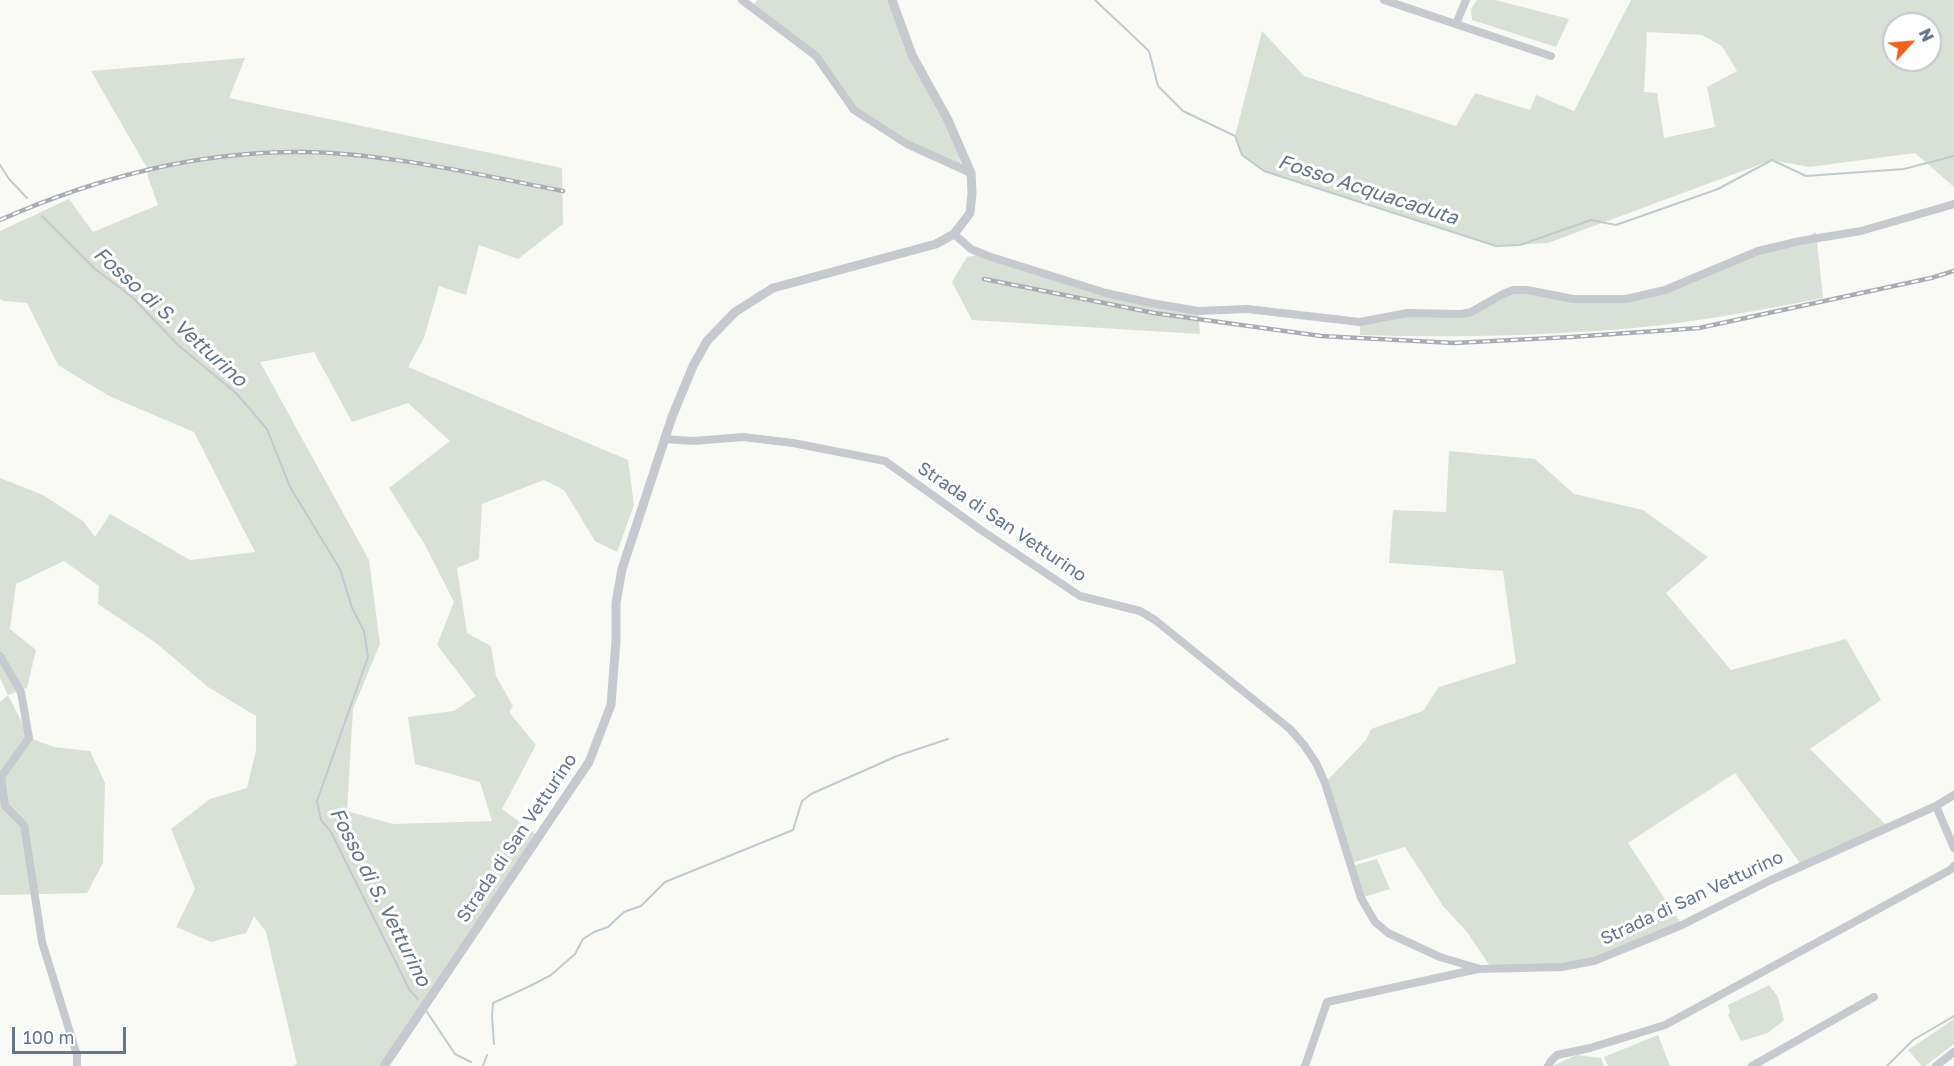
<!DOCTYPE html>
<html>
<head>
<meta charset="utf-8">
<style>
	body { margin:0 }
	#map { position:relative; width:1954px; height:1066px; overflow:hidden; background:#f9f9f6; font-family:"Golos Text",sans-serif }
	canvas { display:block }
	.north { position:absolute; left:1882px; top:12px; width:60px; height:60px; box-sizing:border-box; background:#fff; border:2px solid #c1c8d0; border-radius:50%; rotate:64deg; font-size:16px; font-weight:700; line-height:24px; text-align:center; color:#657689 }
	.north::after { content:''; display:block; margin:auto; width:21px; height:27px; background:#f0631f; clip-path:polygon(50% 0,100% 100%,50% 72%,0 100%) }
	.scale { position:absolute; left:12px; top:1027px; width:114px; height:27px; box-sizing:border-box; border:3px solid #657689; border-top:0; padding-left:8px; font-size:18px; line-height:21px; white-space:nowrap; color:#657689; -webkit-text-stroke:4px #fff; paint-order:stroke }
</style>
</head>
<body>
<div id="map">
<canvas width="1954" height="1066"></canvas>
<div class="north">N</div>
<div class="scale">100 m</div>
</div>
<script>
const ctx = document.querySelector('canvas').getContext('2d');
ctx.lineJoin = 'round';
function paint(path, color) { ctx.fillStyle = color; ctx.fill(path, 'evenodd'); }
function stroke(path, color, width, dash) { ctx.strokeStyle = color; ctx.lineWidth = width; ctx.lineCap = dash ? 'butt' : 'round'; ctx.setLineDash(dash || []); ctx.stroke(path); }
function write(font, color, halo, rows, align = 'center') {
  ctx.font = font + ' "Golos Text",sans-serif'; ctx.lineWidth = 6; ctx.setLineDash([]); ctx.textBaseline = 'middle'; ctx.strokeStyle = halo; ctx.fillStyle = color; for (const [text, x, y, turn = 0] of rows) {
    ctx.save(); ctx.translate(x, y); ctx.rotate((+turn || 0) * Math.PI / 180); ctx.textAlign = isNaN(turn) ? turn : align; if (halo) ctx.strokeText(text, 0, 0); ctx.fillText(text, 0, 0); ctx.restore();
  }
}
paint(new Path2D(`
	M757,0H892L967,167L952,154L971,173L907,144L854,110L816,56L752,7Z
	M1477,0H1495L1569,19L1556,47L1472,20L1471,9Z
	M1631,0H1954V187L1915,153L1809,167L1772,160L1548,243L1496,246L1264,171L1242,155L1235,136L1262,31L1304,76L1456,126L1475,93L1530,110L1536,95L1574,111ZM1894,24H1930V60H1894ZM1647,32L1702,35L1722,46L1737,71L1707,87L1715,127L1664,138L1657,93L1644,92Z
	M245,58L229,98L562,168L563,224L518,259L479,245L466,295L439,286L424,338L408,367L628,460L634,505L617,552L595,541L564,490L544,480L482,504L479,559L457,568L467,633L491,646L496,676L513,706L509,712L536,745L502,809L538,836L384,1066H292L297,1064L266,932L254,916L246,933L211,942L176,927L195,889L171,829L210,799L247,788L256,750V716L208,687L156,643L98,604L99,586L64,561L16,584L10,629L36,650L27,688L8,695L30,738L54,747L90,751L105,783L103,863L87,893L0,895V702L8,695L0,678V478L43,495L83,521L95,537L110,514L190,560L255,552L194,432L109,396L58,365L27,303L4,301L0,299V231L69,199L93,232L158,205L148,177L147,168L91,71ZM314,352L352,422L408,403L450,441L389,488L425,545L454,602L437,645L476,696L454,711L408,717L415,764L480,782L492,821L393,824L347,811L353,709L380,644L369,560L260,362Z
	M1816,232L1823,298C1761,310 1697,322 1634,328C1542,336 1451,338 1360,335V322L1407,313L1461,314L1513,290L1573,299H1626L1665,290L1758,251L1800,241Z
	M982,254L1106,293L1198,311L1200,334L972,320L952,282L967,257Z
	M1449,451L1535,459L1574,494L1643,510L1708,557L1666,593L1731,670L1846,639L1881,700L1810,749L1888,827L1802,866L1735,773L1628,843L1682,925L1629,947L1562,967L1492,969L1467,932L1443,906L1405,847L1351,863L1325,783L1366,740L1371,729L1423,711L1439,687L1516,663L1503,571L1389,563L1393,510L1446,512Z
	M1377,859L1390,889L1361,898L1352,866Z
	M1769,985L1778,997L1784,1020L1768,1033L1741,1041L1728,1015L1730,1013L1728,1005Z
	M1954,1019V1044L1925,1066H1922L1908,1050Z
	M1658,1035L1670,1066H1608L1604,1057Z
	M1576,1055L1601,1058L1604,1066H1553Z`), '#d9e1d7');
stroke(new Path2D(`
	M1095,0L1149,51L1158,86L1183,111L1235,136L1242,155L1264,171L1496,246L1520,245L1591,220L1616,225L1718,189L1772,160L1806,176L1904,169L1954,156
	M0,165L9,179L27,198
	M42,216L94,268L132,297L178,345L236,393L267,429L290,487L340,569L352,608L364,631L368,657L317,801L321,820L331,832L409,989L418,999
	M425,1009L455,1054L471,1062
	M494,1044L492,1017L493,1003L530,986L551,975L575,954L583,939L594,932L608,927L624,912L641,906L665,882L793,830L802,801L811,794L897,756L948,739
	M483,1066L487,1055
	M1887,1066L1913,1040L1954,1016`), '#c0cbd0', 2);
stroke(new Path2D(`
	M742,0L816,56L854,110L907,144L971,173
	M1384,0L1551,56
	M1456,24L1466,0
	M954,234L971,249L988,256L1106,293L1151,303L1198,311L1247,309L1360,322L1407,313L1461,314L1471,312L1503,294L1513,290H1527L1573,299H1626L1665,290L1758,251L1800,241L1861,231L1954,204
	M664,439L693,441L743,437L793,443L885,461L981,530L1080,596L1140,611L1155,620L1290,729L1304,745L1316,763L1325,783L1361,898L1375,922L1388,933L1440,957L1480,969L1562,967L1594,961L1682,925L1771,880L1936,806L1954,795
	M0,656L21,692L29,738L1,777L5,806L24,825L42,942L77,1055V1066
	M1936,806L1954,848
	M1305,1066L1327,1002L1478,969
	M1548,1066L1551,1061L1557,1055L1590,1048L1665,1025L1950,870L1954,866
	M1752,1066L1874,997
	M1936,1066L1954,1052`), '#c6c9ce', 8);
stroke(new Path2D(`
	M384,1066L589,762L611,705L616,640V603L622,569L672,417L693,366L707,341L735,312L773,288L936,244L954,234L970,213L972,193L971,173L948,120L912,55L892,0`), '#c6c9ce', 9);
const rail = new Path2D(`
	M0,220C95,178 198,151 303,152C387,153 480,175 563,191
	M984,279L1154,313L1321,336L1454,343L1571,337L1699,328L1931,278L1954,271`);
stroke(rail, '#a8adb4', 4.5);
stroke(rail, '#fff', 2, [7]);
write('18px', '#657689', '#fff', [
	["Strada di San Vetturino",1002,522,34],
	["Strada di San Vetturino",517,838,-56],
	["Strada di San Vetturino",1692,898,-25]
]);
write('italic 20px', '#627784', '#fff', [
	["Fosso Acquacaduta",1368,190,18],
	["Fosso di S. Vetturino",170,317,42],
	["Fosso di S. Vetturino",380,897,63]
]);
</script>
</body>
</html>
